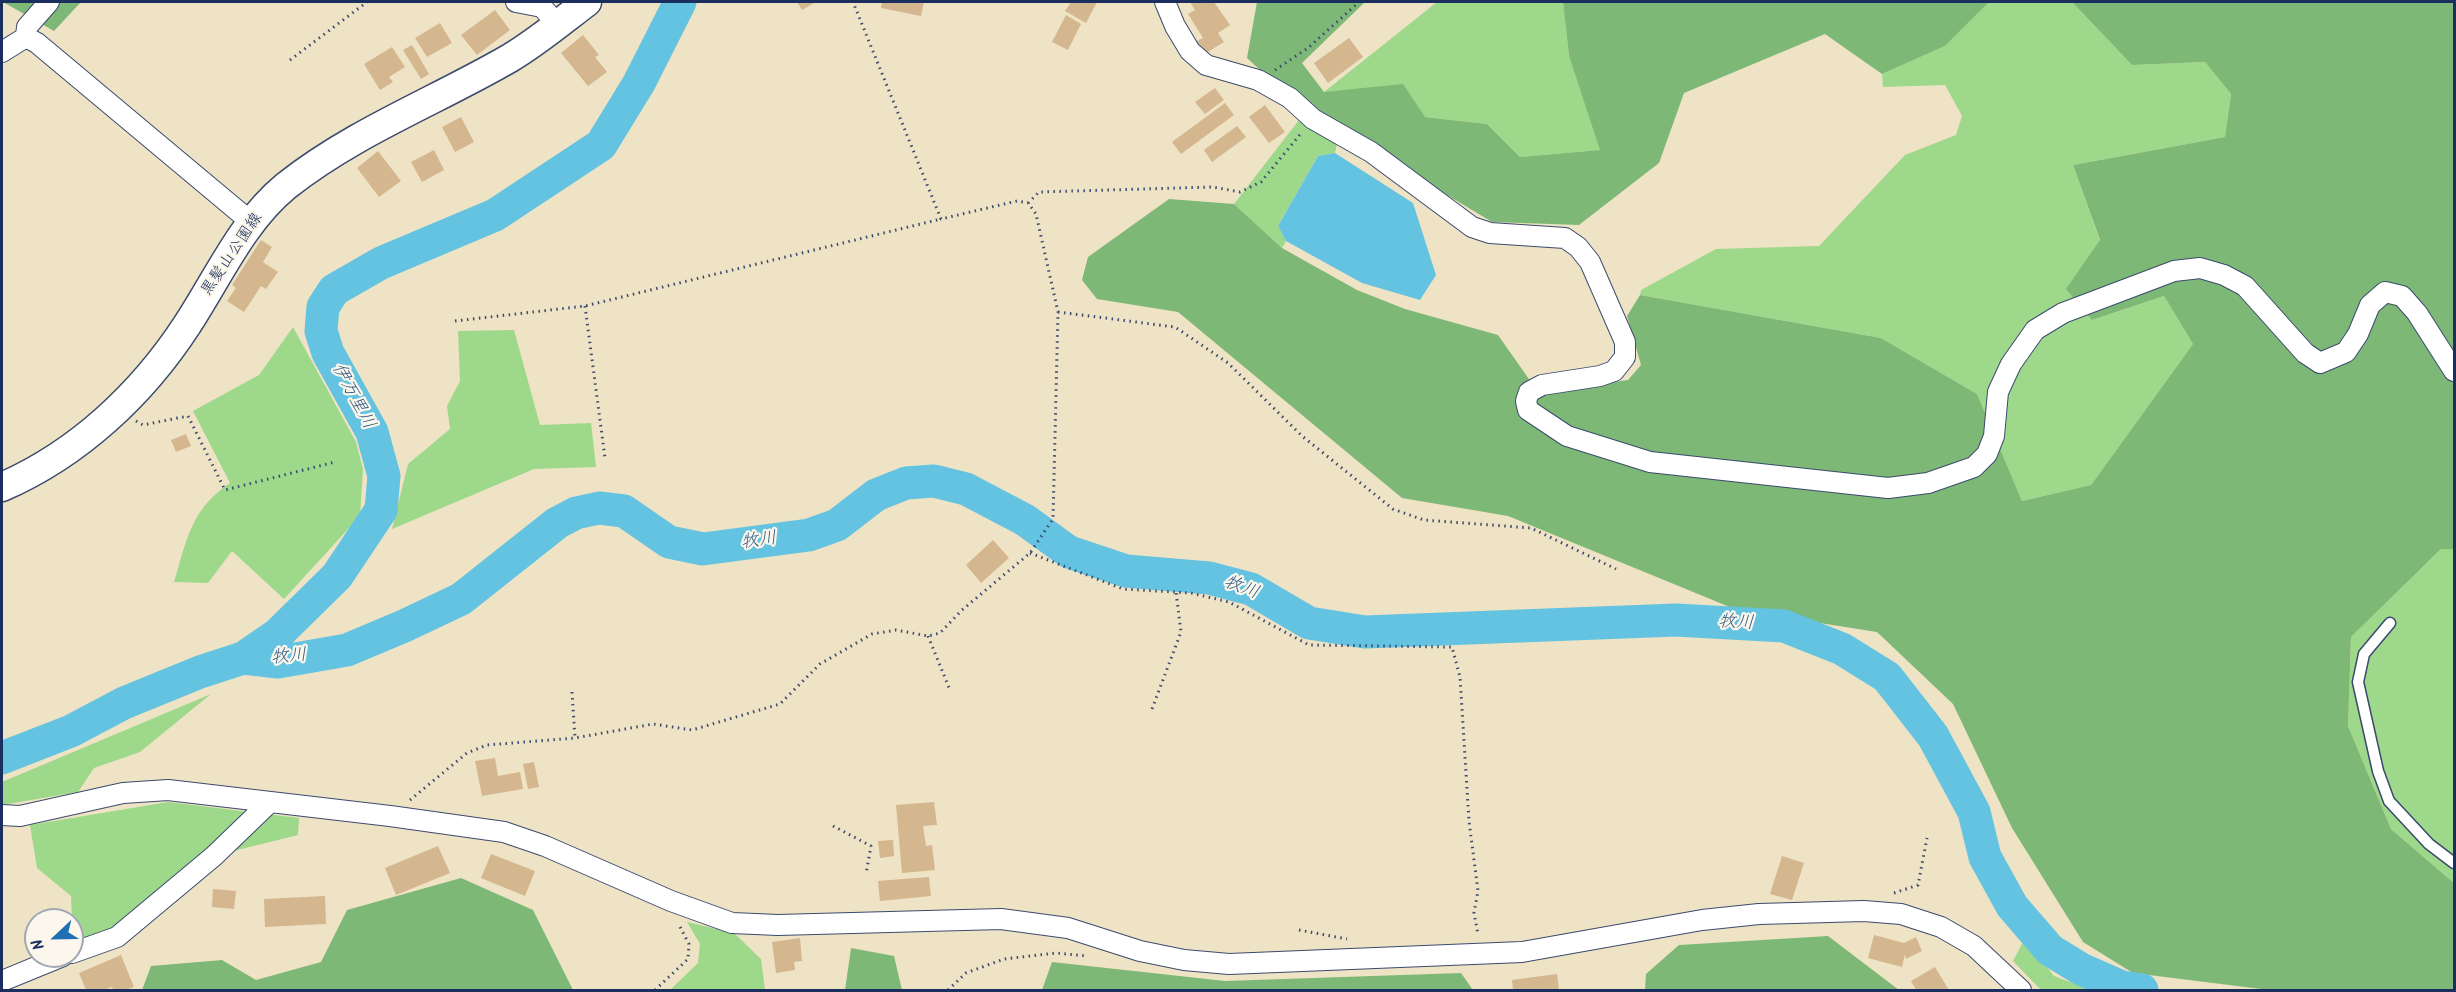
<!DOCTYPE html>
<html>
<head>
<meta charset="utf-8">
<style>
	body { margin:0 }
	#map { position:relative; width:2456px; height:992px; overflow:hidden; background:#efe3c5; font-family:Kalam,sans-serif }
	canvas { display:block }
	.frame { position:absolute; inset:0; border:3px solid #1b2f5e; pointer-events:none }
	.north { position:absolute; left:24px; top:908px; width:60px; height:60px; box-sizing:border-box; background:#fbf7ec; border:2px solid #a1a7b3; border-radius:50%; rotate:248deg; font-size:16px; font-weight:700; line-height:24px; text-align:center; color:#1b2f5e }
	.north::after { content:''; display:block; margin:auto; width:21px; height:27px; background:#1f6fb2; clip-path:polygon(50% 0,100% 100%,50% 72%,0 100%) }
</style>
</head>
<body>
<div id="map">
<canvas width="2456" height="992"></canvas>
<div class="frame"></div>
<div class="north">N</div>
</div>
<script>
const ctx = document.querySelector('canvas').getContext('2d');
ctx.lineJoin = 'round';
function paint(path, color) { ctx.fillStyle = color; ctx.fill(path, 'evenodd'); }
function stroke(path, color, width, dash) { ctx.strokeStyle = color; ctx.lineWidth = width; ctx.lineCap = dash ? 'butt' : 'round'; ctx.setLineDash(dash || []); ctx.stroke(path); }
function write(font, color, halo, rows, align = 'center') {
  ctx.font = font + ' Kalam,"Klee One",sans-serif'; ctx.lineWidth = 4.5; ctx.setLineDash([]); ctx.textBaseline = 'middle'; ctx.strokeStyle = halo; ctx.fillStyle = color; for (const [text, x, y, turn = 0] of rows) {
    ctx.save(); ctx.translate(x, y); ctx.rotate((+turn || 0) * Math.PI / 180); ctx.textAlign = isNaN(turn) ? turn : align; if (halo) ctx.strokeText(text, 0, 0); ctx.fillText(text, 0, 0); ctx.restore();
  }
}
paint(new Path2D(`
	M1437,2H1563L1569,56L1601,150L1520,157L1487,124L1425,117L1324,92Z
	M1989,2H2072L2132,65L2205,62L2231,94L2225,137L2073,165L2100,241L2092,320L2164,296L2193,344L2091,485L2022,501L1977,394L1881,338L1640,295L1641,290L1716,249L1819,246L1905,155L1956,135L1962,116L1945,85L1883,87L1882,74L1945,46Z
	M1299,120L1337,143L1335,153L1318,156L1278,226L1286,241L1282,248L1234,204Z
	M293,327L356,442L363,469L360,516L284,599L232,551L208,583L174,582C187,540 190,510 230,483L193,411L259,375Z
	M514,330L540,425L591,423L596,467L534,469L392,529L408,464L450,429L447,406L460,381L458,331Z
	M2441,549H2454V883L2391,829L2348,726L2351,637Z
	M211,694L140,752L94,768L78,792L2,805V782Z
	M168,802L299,818L298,835L201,859L114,928L73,942L71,896L37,868L30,825Z
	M687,922L734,933L761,959L765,990H670L698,963L700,944Z
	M2025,938L2054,976L2091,990H2041L2013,961Z`), '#9ed88b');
paint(new Path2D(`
	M3,2H81L54,31Z
	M1257,2H1365L1302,63L1324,92L1403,84L1425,117L1487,124L1520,157L1600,150L1569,56L1563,2H1989L1945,46L1882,74L1825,34L1684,93L1659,163L1579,225L1492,222L1299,106L1247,58Z
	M2072,2H2454V549H2441L2351,637L2348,726L2391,829L2454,883V990H2269L2133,973L2083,942L2012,828L1953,704L1877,632L1737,610L1508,516L1402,498L1178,312L1097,299L1082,280L1088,257L1169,199L1234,204L1282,248L1357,290L1405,309L1498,335L1538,392L1628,380L1641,365L1627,316L1640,295L1881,338L1977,394L2022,501L2091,485L2193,344L2164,296L2092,320L2066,289L2100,240L2073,165L2225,137L2231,94L2205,62L2132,65Z
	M461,878L533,910L573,990H142L151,966L222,960L256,980L321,962L347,910Z
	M1828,936L1899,990H1645L1646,974L1679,945Z
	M851,948L894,956L902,990H845Z
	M1052,962L1225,981L1461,973L1473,990H1042Z`), '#7eb877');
paint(new Path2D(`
	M1335,153L1413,203L1436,275L1420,300L1362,283L1286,241L1278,226L1318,156Z`), '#63c3e1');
stroke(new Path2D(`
	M243,658L278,662L347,650L404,626L461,599L557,523L576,513L599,508L624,511L669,542L703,549L809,535L837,525L876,495L906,483L934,481L966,489L1025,520L1069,552L1126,571L1209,578L1251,589L1309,623L1365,632L1676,620L1784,626L1842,649L1887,677L1933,736L1974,812L1985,857L2012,906L2050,950L2081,969L2122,987L2142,990
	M2,758L71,731L124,703L200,672L243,658L278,634L337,576L381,510L384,476L372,432L328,353L321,331L323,307L334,290L381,263L495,215L601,145L639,83L680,2`), '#63c3e1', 33);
paint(new Path2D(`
	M797,2H816L802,10Z
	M882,2H924L921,16L881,8Z
	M1071,2H1097L1086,23L1065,11Z
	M1190,2H1214L1230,25L1218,33L1224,42L1203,55L1195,42L1203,38L1188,14L1195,10Z
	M495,10L510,30L477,55L461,35Z
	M1066,15L1081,24L1068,50L1052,42Z
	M440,23L452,43L427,57L415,38Z
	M583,35L599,55L595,57L607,72L588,86L561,53Z
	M1349,38L1363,57L1328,83L1314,63Z
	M412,45L429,74L421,79L403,50Z
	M392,47L405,67L389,77L393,82L380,90L364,64Z
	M1215,88L1224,100L1205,114L1195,102Z
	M1225,103L1234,115L1181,154L1172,142Z
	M1265,105L1285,132L1269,143L1249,117Z
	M461,117L474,142L455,152L442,127Z
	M1237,126L1246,137L1212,162L1204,150Z
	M434,150L444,170L422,182L411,162Z
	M378,151L401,181L379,197L357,168Z
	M261,240L272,247L263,262L278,272L266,289L261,286L244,312L227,301L236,288L232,285Z
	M186,434L191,446L176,452L171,440Z
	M993,540L1009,558L981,583L966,565Z
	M495,758L498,776L520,772L523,789L482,796L475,761Z
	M534,762L539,787L528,789L523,764Z
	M934,802L937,825L923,826L926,846L932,845L935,870L902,873L896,805Z
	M893,840L894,856L880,858L878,841Z
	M438,846L450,873L396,895L385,868Z
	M491,854L535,871L525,896L481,878Z
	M1782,856L1804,863L1792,900L1770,894Z
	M929,877L931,896L880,901L878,881Z
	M213,889L236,891L234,909L212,907Z
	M325,896L326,924L265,927L264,899Z
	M1874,935L1904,943L1916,937L1922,951L1906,959L1905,954L1902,967L1868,958Z
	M800,938L802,961L794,962L795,970L776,973L772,942Z
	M121,955L134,987L125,990H113L112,987L103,990H86L79,973Z
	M1935,967L1949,990H1916L1911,981Z
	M1557,974L1559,990H1513L1512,980Z`), '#d4b68f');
const service = new Path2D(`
	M2390,623L2364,654L2358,682L2378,771L2389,801L2429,844L2454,863`);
const minor = new Path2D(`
	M516,2L542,7L558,25
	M1165,2L1175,26L1190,51L1206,65L1258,80L1290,98L1313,119L1371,152L1472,227L1490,233L1565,238L1578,247L1590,262L1625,342V357L1614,371L1600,376L1542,385L1529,392L1526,401L1528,410L1567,436L1650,462L1888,488L1928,483L1974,467L1987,454L1994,436L1998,392L2011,364L2035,330L2063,313L2174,271L2200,268L2224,275L2245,286L2305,353L2320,363L2346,352L2358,334L2370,305L2385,292L2402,296L2417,313L2454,371
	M26,37L37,43L251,222
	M26,37L27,27L49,2
	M2,52L26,37
	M2,815L20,816L123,793L168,790L390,816L504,832L545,846L671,901L732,923L778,925L1001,919L1068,928L1140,951L1184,960L1229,964L1522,952L1702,920L1759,914L1864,911L1901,914L1941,927L1974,946L2021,990
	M72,953L117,937L214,856L269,803
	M2,981L63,956`);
const secondary = new Path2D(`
	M2,487C78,454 142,394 187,325C218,278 242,222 286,186C354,132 436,101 510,58C537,42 562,21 587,2`);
stroke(service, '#3b4a6d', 13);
stroke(minor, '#3b4a6d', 22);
stroke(secondary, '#3b4a6d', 31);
stroke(new Path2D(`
	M290,60L367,2
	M1275,70L1308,48L1359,2
	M1028,203L1039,192L1213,187L1240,192L1261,182L1302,132
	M585,306L605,458
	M1058,312L1175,327L1228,363L1302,436L1393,509L1424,520L1531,528L1616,569
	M455,321L585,306L941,219
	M136,421L143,425L188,416L225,490L335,462
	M1030,553L1123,589L1191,593L1229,602L1309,645L1452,647L1460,677L1469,821L1478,891L1474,913L1478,934
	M928,636L950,690
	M572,692L575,738
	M1152,709L1181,632L1176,592
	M410,800L467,753L487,745L575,738L653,724L692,730L780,704L820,664L872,634L896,630L928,636L940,633L962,610L1030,553L1053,519L1058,312L1036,214L1028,203L1017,201L941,219L853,2
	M833,826L871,846L866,874
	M1894,893L1918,885L1927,838
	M1299,930L1347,939
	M655,990L688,959L689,944L678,923
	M948,990L966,973L1004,959L1056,953L1087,956`), '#3b4a6d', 3, [1.5, 4.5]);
stroke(service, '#fff', 10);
stroke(minor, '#fff', 20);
stroke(secondary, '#fff', 28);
write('16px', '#1b2f5e', '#fbf7ec', [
	["黒髪山公園線",233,255,-56]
]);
write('italic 18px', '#315b85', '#fbf7ec', [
	["伊万里川",352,397,62],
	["牧川",759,542,-8],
	["牧川",1241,589,21],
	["牧川",1736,624,3],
	["牧川",289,658,-5]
]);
</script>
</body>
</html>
